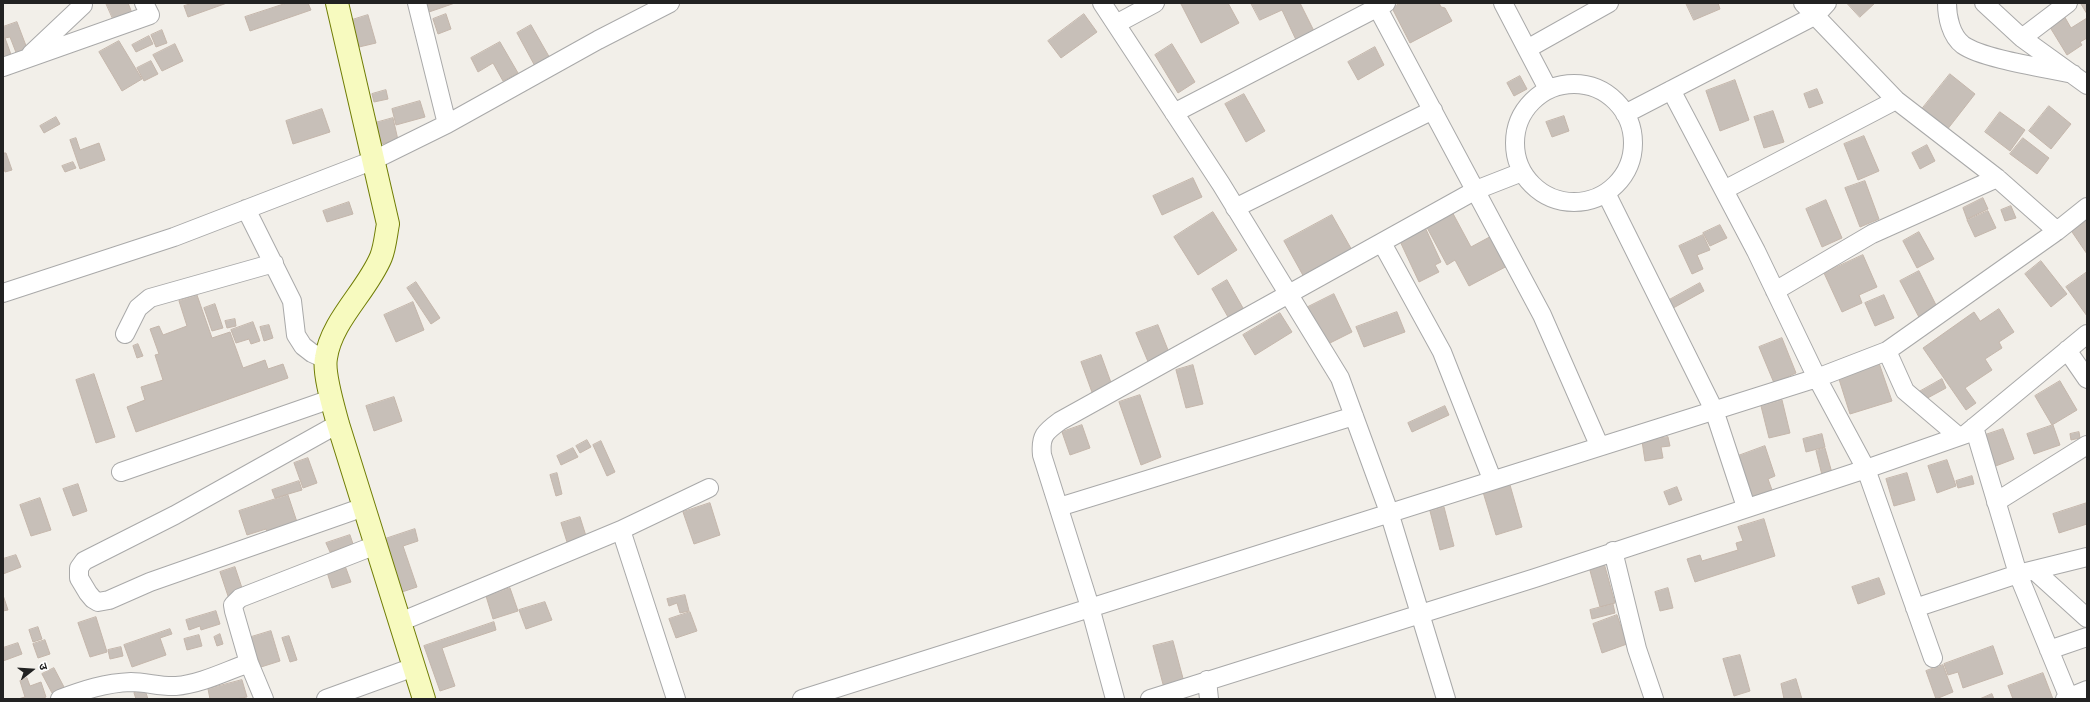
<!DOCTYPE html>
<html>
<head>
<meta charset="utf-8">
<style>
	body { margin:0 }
	#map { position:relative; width:2090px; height:702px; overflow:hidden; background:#f2efe9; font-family:"Titillium Web","Noto Sans Devanagari",sans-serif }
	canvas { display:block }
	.frame { position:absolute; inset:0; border:4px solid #222; pointer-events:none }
	.north { position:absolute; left:12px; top:650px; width:40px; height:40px; -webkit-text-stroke:3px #fff; paint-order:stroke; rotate:73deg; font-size:11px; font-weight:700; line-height:16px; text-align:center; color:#222 }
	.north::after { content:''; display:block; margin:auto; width:14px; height:18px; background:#222; clip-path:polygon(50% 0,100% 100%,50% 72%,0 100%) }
</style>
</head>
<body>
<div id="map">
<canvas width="2090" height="702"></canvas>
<div class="frame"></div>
<div class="north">उ</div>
</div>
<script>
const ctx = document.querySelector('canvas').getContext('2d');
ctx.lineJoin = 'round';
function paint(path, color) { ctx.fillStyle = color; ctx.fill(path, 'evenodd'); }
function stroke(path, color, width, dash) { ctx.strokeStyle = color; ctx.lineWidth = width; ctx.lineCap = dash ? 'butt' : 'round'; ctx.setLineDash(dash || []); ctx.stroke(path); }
const building = new Path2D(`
	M106,3H128L132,13L114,21Z
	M194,3H227L188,17L184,6Z
	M287,3H308L311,10L250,31L245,17Z
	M425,3H455L429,12Z
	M1183,3H1228L1239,23L1201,43L1181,4Z
	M1251,3H1300L1315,33L1297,42L1282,10L1260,20Z
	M1401,3H1439L1441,7L1445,8L1452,21L1410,43L1392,8Z
	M1686,3H1718L1720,9L1694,20Z
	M1847,3H1875L1860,17Z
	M2083,3H2087V14L2081,4Z
	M446,14L451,29L438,34L433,19Z
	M1084,14L1097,32L1061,58L1048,41Z
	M2063,14L2071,28L2087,18V38L2080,42L2082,45L2067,55L2048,24Z
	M368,15L376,43L359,47L352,20Z
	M17,22L28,51L17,55L10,37L5,38L13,60L3,64V27Z
	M531,25L551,60L536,68L517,33Z
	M162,30L167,43L156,47L151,35Z
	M149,36L153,44L136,52L132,45Z
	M119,41L142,79L122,91L99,52Z
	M500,42L518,73L503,81L493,63L478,72L471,58Z
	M175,44L183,61L162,71L153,55Z
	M1172,44L1195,82L1178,93L1155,55Z
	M1375,47L1384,65L1358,80L1348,62Z
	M151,61L158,74L144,81L137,68Z
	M1950,74L1975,94L1943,135L1918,114Z
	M1520,76L1527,89L1514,96L1507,83Z
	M1735,80L1749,120L1720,131L1706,91Z
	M1817,89L1823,103L1809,108L1804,94Z
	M386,90L388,99L374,102L372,94Z
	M1244,94L1265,131L1246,142L1225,104Z
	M420,101L425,117L396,125L392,109Z
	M2049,106L2071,124L2051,149L2029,131Z
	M322,109L330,132L293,144L286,121Z
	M1773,111L1784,142L1764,148L1754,117Z
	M2000,112L2025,130L2010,151L1985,132Z
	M1564,116L1569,131L1552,137L1546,122Z
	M56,117L60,124L44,133L40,126Z
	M393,118L398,140L381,144L375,123Z
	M1864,136L1879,171L1858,180L1844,144Z
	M76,138L80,150L99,143L105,160L80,169L70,140Z
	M2023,138L2049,158L2037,174L2010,154Z
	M1927,145L1935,161L1920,169L1912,153Z
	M3,153H6L12,170L5,172L3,165Z
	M73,162L76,168L65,172L62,166Z
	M1193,178L1202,197L1162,215L1153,196Z
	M1865,181L1879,219L1860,227L1845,188Z
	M1983,198L1988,209L1967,219L1963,208Z
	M1826,200L1842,238L1822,247L1806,209Z
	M349,202L353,214L327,222L323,211Z
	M2011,206L2016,218L2005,221L2001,210Z
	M1450,208L1471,247L1497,233L1513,263L1469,286L1455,260L1447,265L1424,222Z
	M1988,211L1996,228L1975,237L1967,220Z
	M1213,212L1237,250L1198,275L1174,237Z
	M2087,213V254L2068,226Z
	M1332,215L1353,252L1305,279L1284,241Z
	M1424,225L1441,262L1435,265L1439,272L1419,282L1398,237Z
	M1720,225L1727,238L1710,246L1703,233Z
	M1919,232L1934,259L1917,268L1903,241Z
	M1703,235L1710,250L1697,255L1703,269L1692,274L1679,246Z
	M1863,255L1877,287L1859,295L1862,303L1842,312L1824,273Z
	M2041,261L2067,294L2051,307L2025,274Z
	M1919,271L1939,311L1921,321L1900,281Z
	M2087,272V316L2066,287Z
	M1227,280L1247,315L1232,324L1212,289Z
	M416,282L440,318L431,324L407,288Z
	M1700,283L1704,291L1666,312L1662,304Z
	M1334,294L1352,332L1322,347L1304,309Z
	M197,295L212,338L230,332L243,368L265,360L268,369L283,364L288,378L136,432L127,407L145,400L141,387L163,380L155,355L159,354L150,329L159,326L163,335L187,326L179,301Z
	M1884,295L1894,318L1875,326L1865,303Z
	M413,302L424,330L396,342L384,315Z
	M215,304L223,328L212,331L204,308Z
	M1999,309L2014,332L1999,342L2002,348L1985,359L1992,370L1965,388L1976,403L1966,410L1923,348L1974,312L1980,321Z
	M1397,312L1405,332L1364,347L1356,327Z
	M1280,313L1292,332L1255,355L1243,335Z
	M235,319L236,326L227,328L225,321Z
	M253,322L260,341L251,344L249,339L236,343L231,330Z
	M269,325L273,338L264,341L260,327Z
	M1158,325L1170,355L1149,364L1136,333Z
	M1782,338L1796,373L1774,383L1759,347Z
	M138,344L143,356L137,358L133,346Z
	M1101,355L1113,388L1093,395L1081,362Z
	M1879,363L1892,401L1850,414L1838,376Z
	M1193,365L1203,404L1186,408L1176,370Z
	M94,374L115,437L96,443L76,380Z
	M1942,379L1946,388L1924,400L1919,392Z
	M2060,381L2077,410L2052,425L2035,396Z
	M1140,395L1161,457L1141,465L1119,402Z
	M394,397L402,421L374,431L366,406Z
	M1782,400L1790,433L1769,438L1761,406Z
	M1445,406L1449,415L1412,432L1408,423Z
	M1082,425L1090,448L1070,455L1062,432Z
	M2053,425L2060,445L2034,454L2027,434Z
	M2003,429L2014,459L1993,467L1982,436Z
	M2079,432L2080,438L2071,440L2070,434Z
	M1822,434L1825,447L1806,452L1803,439Z
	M1668,437L1670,446L1661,447L1663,458L1645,461L1642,441Z
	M587,440L591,447L580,453L576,446Z
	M601,441L615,472L607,476L593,445Z
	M1765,446L1775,476L1768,479L1772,490L1751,497L1738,456Z
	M573,448L578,457L561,465L557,456Z
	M1825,448L1832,473L1822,475L1816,451Z
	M308,458L317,483L303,488L294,463Z
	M1947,460L1956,486L1937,493L1928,466Z
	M557,473L562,494L556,496L550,475Z
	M1907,473L1915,500L1894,506L1886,479Z
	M1972,476L1974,484L1958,488L1956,481Z
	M299,481L302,490L275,498L272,490Z
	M78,484L87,511L73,516L63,489Z
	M1510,485L1522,527L1496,535L1483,492Z
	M1677,487L1682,500L1669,505L1664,492Z
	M288,495L298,525L268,535L266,529L247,535L239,511Z
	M40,498L51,530L31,536L20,505Z
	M710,503L720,535L694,544L683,512Z
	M2087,503V524L2059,533L2053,514Z
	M1444,507L1454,546L1440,550L1430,511Z
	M580,517L586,536L567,542L561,523Z
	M1764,519L1775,556L1695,582L1687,559L1700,555L1702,561L1738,550L1736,543L1743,541L1738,527Z
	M415,529L418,541L403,546L417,587L402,592L385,539Z
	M350,535L353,544L330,552L326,543Z
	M16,555L21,567L3,574V559Z
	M344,563L351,582L332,588L326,569Z
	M1604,563L1615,603L1600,607L1589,567Z
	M235,567L244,594L229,599L220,572Z
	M1879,578L1885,594L1858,604L1852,587Z
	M510,588L518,611L493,619L486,596Z
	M1668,588L1673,608L1660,611L1655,592Z
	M3,595L8,610L3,611Z
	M685,595L689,611L680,613L677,603L669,606L667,599Z
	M545,602L552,620L526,629L519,610Z
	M1613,604L1615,613L1592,619L1590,610Z
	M216,611L220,624L201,630L200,626L189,630L186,620Z
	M690,612L697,631L676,638L669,619Z
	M1617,615L1627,644L1602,653L1593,624Z
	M96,617L107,652L90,657L78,623Z
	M494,622L496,630L442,648L455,686L440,691L424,646Z
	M38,627L42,639L33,642L29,630Z
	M170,629L172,634L160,638L166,655L132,667L124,645Z
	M271,631L280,661L261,667L258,658L255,659L248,638Z
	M220,634L223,644L217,646L214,637Z
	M199,635L202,646L187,650L184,639Z
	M289,636L297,660L290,662L282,638Z
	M45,640L50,654L38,658L33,644Z
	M1173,641L1184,682L1164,688L1153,646Z
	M18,643L22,654L3,661V648Z
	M1993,646L2003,674L1963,688L1958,672L1948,675L1944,664Z
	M121,647L123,656L110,659L108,650Z
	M1740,655L1750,691L1734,696L1723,659Z
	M1943,665L1953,692L1936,699L1926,671Z
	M54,668L64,687L52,693L42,674Z
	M2043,673L2053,699H2013L2008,686Z
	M27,678L30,686L41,682L46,697L41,699H18L25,697L20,681Z
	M1796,679L1802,699H1784L1781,684Z
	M242,680L247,697L236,699H210L208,689Z
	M145,690L148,699H136L134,693Z
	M1992,694L1994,699H1980Z`);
paint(building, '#c7bfb8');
stroke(building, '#c4b6ab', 1);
const street = new Path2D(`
	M417,3L447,124
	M1102,3L1221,184L1340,378L1389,512L1446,699
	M1375,3L1542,315L1599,445
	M1503,3L1527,49
	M1803,3L1896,100L1997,178L2057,231
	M1947,3C1947,17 1951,36 1963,45C1983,59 2046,68 2073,74
	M1984,3L2022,38L2087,85
	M1116,24L1155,3
	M2022,38L2068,3
	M31,54L83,5
	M3,67L150,15L144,3
	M1515 143a59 59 0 1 1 118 0a59 59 0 1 1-118 0Z
	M1548,89L1527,49L1609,3
	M1671,90L1756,251L1817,378L1866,469L1933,658
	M1174,113L1386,3
	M1625,114L1816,15L1827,3
	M1724,190L1896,100
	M1606,193L1714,410L1746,507
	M1235,208L1433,110
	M246,209L292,301L296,335L303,346L312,353L325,359
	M1382,243L1442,352L1492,479
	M1775,291L1872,234L1997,178
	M3,293L174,237L374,160L447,124L598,40L670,3
	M125,334L138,308L150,298L274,263
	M2067,350L2087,379
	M1887,351L1905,391L1958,436
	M338,424L175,515L84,561L79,568V578L88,593L93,599L98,602L109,600L150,582L364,507
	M1974,427L2018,574L2069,698
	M121,472L331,399
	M1996,502L2087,445
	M1059,507L1354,416
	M621,530L709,488
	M1613,551L1637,649L1654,699
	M2034,570L2087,618
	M1915,608L2018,574L2087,557
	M400,622L621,530L676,699
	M2049,650L2087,637
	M249,663L264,699
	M1207,680L1209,699
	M60,699C84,690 105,683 131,682C146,682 161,687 176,686C201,684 226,671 249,663L234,611L233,605L240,598L376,545
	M326,699L414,667
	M802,699L1817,378L1887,351L2057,231L2087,207
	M1115,699L1090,607L1042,455C1040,436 1045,432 1060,421L1476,190L1522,172
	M1150,699L1535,578L1866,469L1966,434L2087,334
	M2065,699L2087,690`);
const secondary = new Path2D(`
	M337,3L388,224C386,234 385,247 381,257C367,291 331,321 326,358C323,373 334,409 338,424L424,699`);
stroke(street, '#a9a9a9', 20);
stroke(secondary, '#707d05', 24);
stroke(street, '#fff', 18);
stroke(secondary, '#f7fabf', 22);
</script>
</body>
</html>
